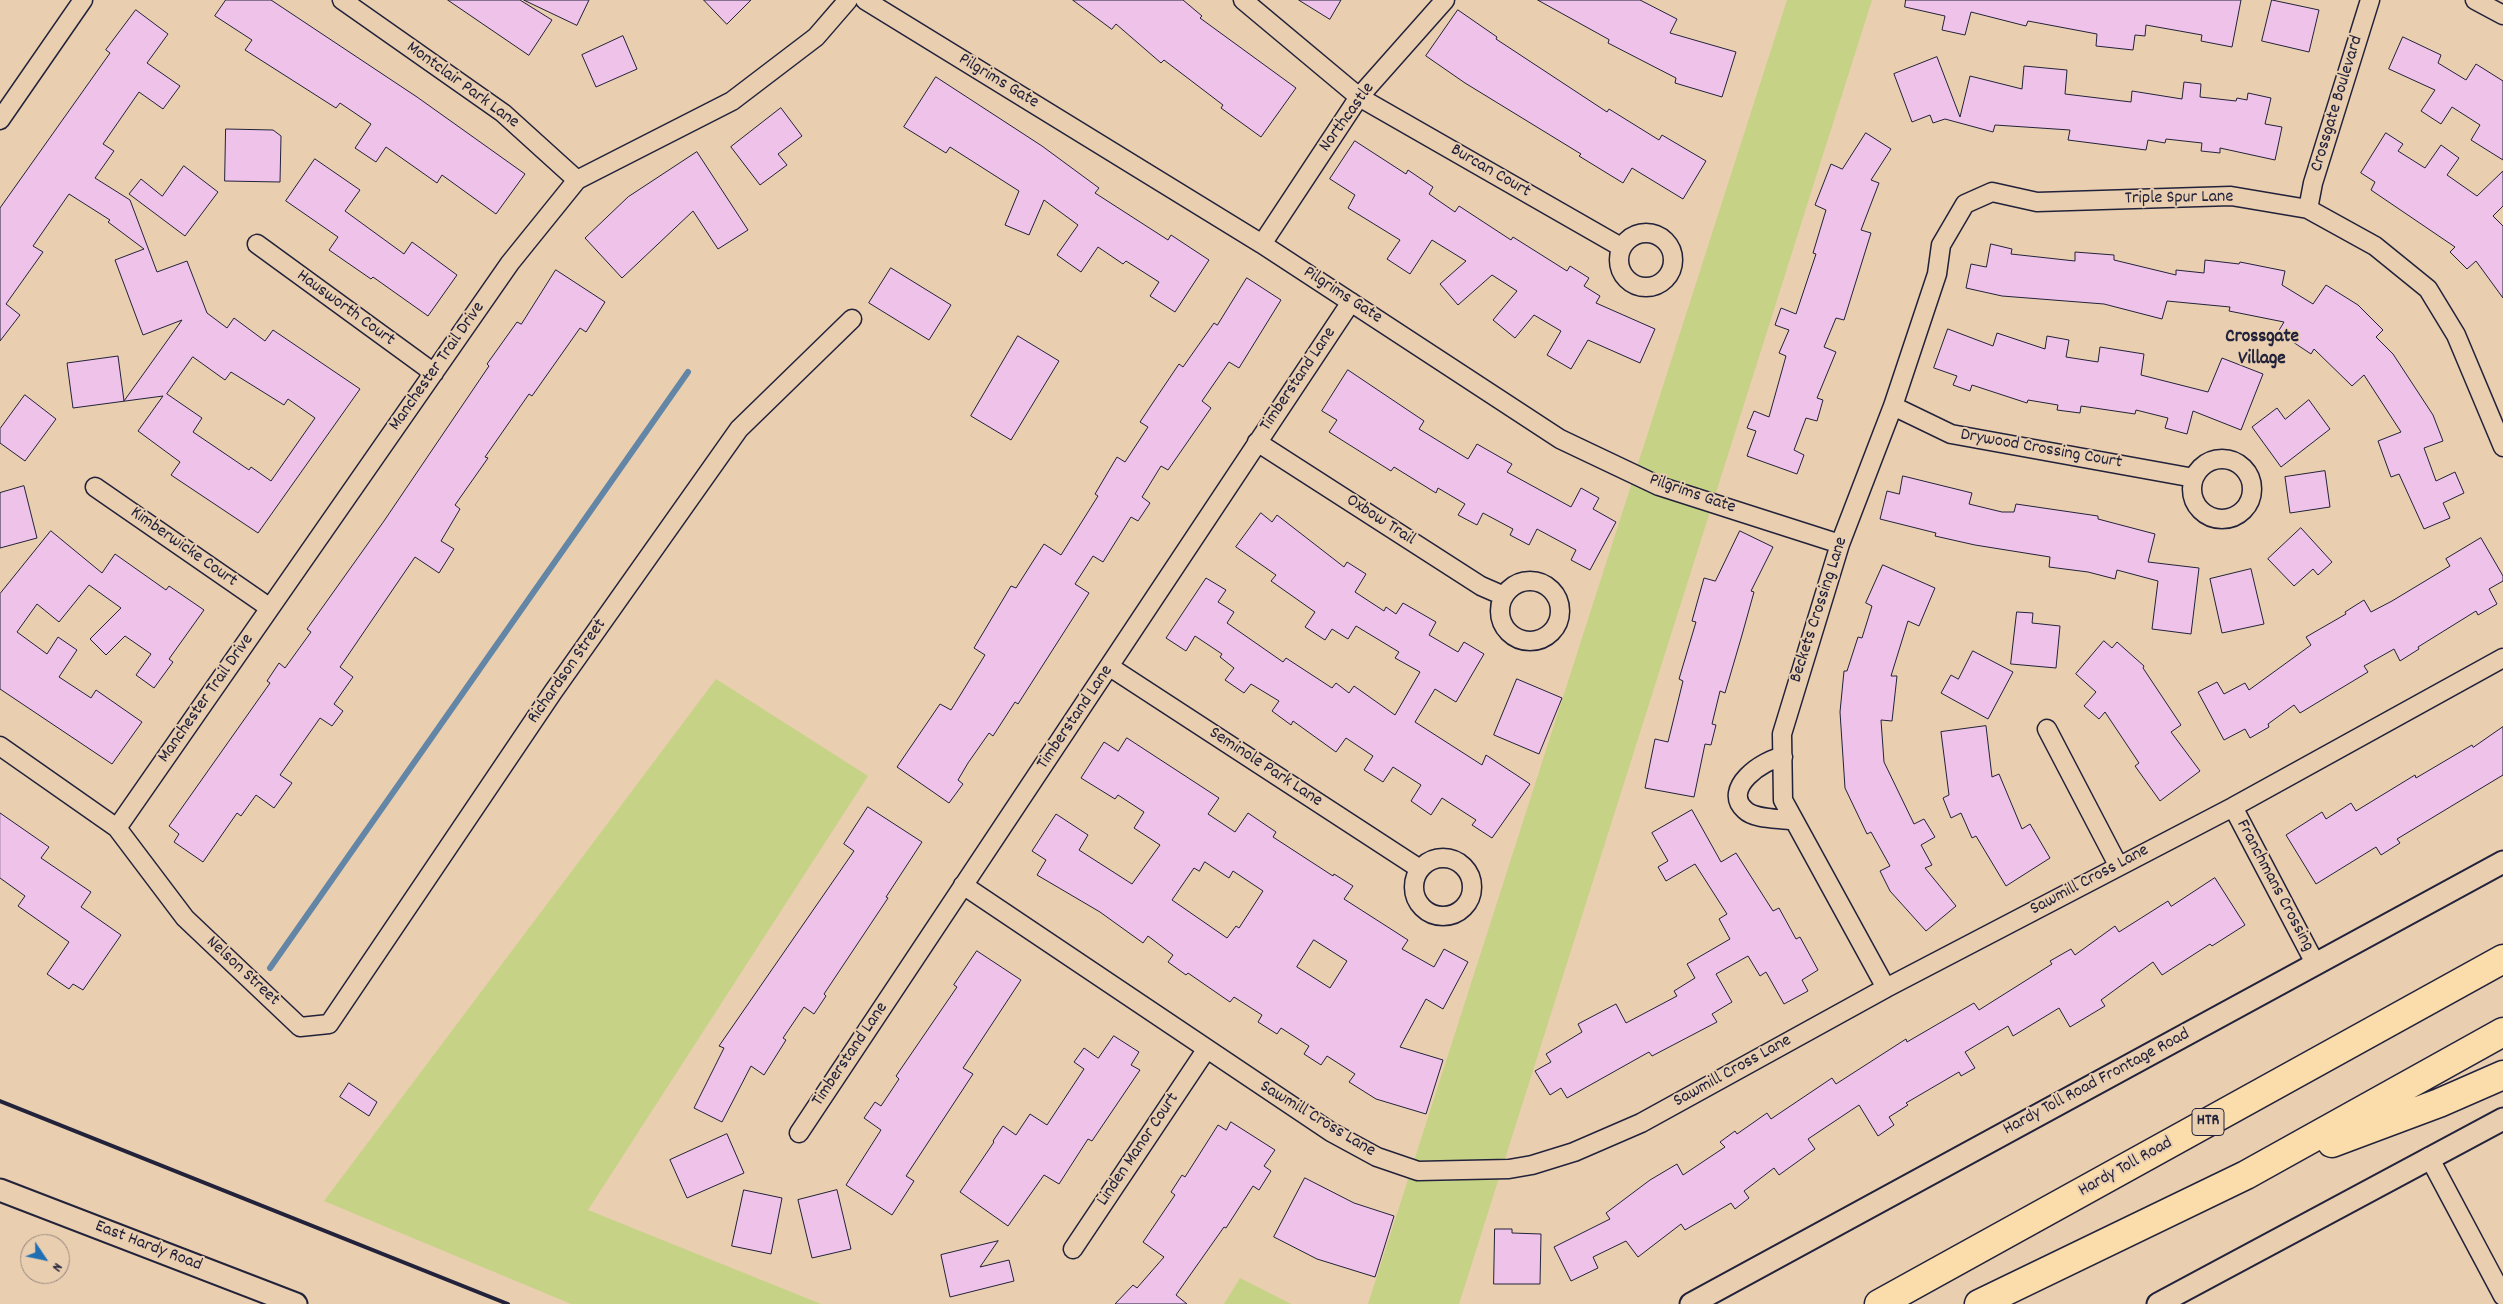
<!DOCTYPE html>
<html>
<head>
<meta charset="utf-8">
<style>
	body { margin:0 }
	#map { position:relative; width:2503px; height:1304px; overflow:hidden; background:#e9ceb0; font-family:Dekko,sans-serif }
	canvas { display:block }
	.north { position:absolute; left:20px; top:1234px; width:50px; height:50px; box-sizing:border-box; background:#e9ceb0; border:1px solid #998981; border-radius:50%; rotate:124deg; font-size:14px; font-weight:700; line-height:20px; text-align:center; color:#22223b }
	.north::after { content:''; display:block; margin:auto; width:18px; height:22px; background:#1f6fb2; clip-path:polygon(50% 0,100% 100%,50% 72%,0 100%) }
</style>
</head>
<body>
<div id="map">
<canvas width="2503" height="1304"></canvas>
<div class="north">N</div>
</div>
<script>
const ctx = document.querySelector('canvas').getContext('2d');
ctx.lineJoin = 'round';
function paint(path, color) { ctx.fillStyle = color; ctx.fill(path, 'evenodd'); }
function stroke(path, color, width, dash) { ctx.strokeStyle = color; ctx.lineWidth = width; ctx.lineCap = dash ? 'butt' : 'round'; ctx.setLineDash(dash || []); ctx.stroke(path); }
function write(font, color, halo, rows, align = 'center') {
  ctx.font = font + ' Dekko,sans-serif'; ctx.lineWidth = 4; ctx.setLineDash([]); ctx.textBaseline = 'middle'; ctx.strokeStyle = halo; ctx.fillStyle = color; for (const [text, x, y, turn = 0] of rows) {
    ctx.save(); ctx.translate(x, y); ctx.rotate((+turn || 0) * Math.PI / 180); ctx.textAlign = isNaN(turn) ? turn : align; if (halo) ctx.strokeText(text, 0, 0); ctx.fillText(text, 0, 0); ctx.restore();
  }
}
paint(new Path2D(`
	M1787,0H1872L1459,1304H1368Z
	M716,679L868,776L588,1210L821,1304H571L324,1201Z
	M1240,1278L1291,1304H1224Z`), '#c6d286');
stroke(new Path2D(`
	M270,968L688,372`), '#6386a6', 6);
const building = new Path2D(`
	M226,0H271L417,97L525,174L496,214L442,175L437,183L386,147L376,162L355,148L371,124L340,103L336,108L245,50L252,40L215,16Z
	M448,0H520L552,20L529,55Z
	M524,0H589L577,25Z
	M704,0H751L727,24Z
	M1073,0H1183L1202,16L1200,18L1296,88L1261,137L1221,108L1223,105L1164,60L1161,63L1116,24L1112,29Z
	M1299,0H1341L1330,19Z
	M1538,0H1640L1677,19L1670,33L1736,52L1722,97L1675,83L1676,78L1608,43L1609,40Z
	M1906,0H2241L2232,47L2201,41L2202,35L2146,25L2145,36L2135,35L2133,50L2096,46L2097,34L2028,21L2026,26L1971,12L1965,35L1942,30L1945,16L1905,7Z
	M2272,0L2319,10L2309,52L2262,41Z
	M136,10L168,34L147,63L180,86L163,109L139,92L103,144L114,151L95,178L130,200L157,272L187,261L207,313L227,328L234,318L265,341L273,330L360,389L258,533L171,475L180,462L138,431L163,396L73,408L67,363L118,356L124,401L182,320L143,335L115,260L144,249L108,222L110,220L69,194L33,246L43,252L6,304L20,315L0,341V208L110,53L106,50ZM193,357L225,380L231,372L284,405L288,399L315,418L271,481L251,467L249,470L193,432L202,418L167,394Z
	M1458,10L1497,37L1496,39L1607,112L1609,109L1659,140L1662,135L1706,161L1683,199L1632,168L1623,183L1579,156L1581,154L1465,83L1426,56Z
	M623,36L637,69L596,87L582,55Z
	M2403,37L2441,55L2438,63L2466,80L2476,64L2503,81V160L2471,140L2480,125L2452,107L2441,124L2421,111L2435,90L2389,69Z
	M1937,57L1960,117L1970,76L2022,89L2024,66L2067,70L2065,94L2131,102L2132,91L2182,99L2184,82L2201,84L2200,97L2236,101L2237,98L2247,100L2248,93L2271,98L2265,124L2282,127L2275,160L2220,148V153L2201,151L2202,143L2166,139L2165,143L2148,140L2146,150L2068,140L2070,130L1995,125L1993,132L1945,119L1933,123L1930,115L1912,122L1894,74Z
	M936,77L1042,146L1099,188L1095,193L1168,240L1171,235L1209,260L1175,312L1150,296L1159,282L1126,261L1123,264L1098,247L1081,272L1057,255L1078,225L1044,200L1029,235L1005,225L1019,191L950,147L946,153L904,127Z
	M781,108L802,136L778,154L787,165L760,185L731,147Z
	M226,129L273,130L281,136L280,182L225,181Z
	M1866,133L1891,149L1871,180L1879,183L1861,230L1871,233L1844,320L1836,318L1824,347L1836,352L1817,398L1823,400L1817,421L1806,418L1794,450L1804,455L1797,474L1747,456L1756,431L1747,428L1754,411L1769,417L1786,356L1779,353L1789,330L1775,325L1781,308L1796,314L1816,254L1813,253L1826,210L1815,205L1831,164L1842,169Z
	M2386,133L2403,144L2398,151L2425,168L2441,145L2459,158L2447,175L2477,196L2503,171V206L2493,216L2503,226V298L2476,261L2467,269L2450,252L2455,247L2371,190L2375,182L2361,173Z
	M1355,141L1406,174L1408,170L1433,187L1429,194L1455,212L1459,206L1511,240L1513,237L1567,271L1570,266L1589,278L1584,286L1600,296L1596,303L1655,329L1640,363L1588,340L1571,369L1547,355L1561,331L1534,315L1515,338L1493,320L1517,291L1492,275L1458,305L1440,284L1466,261L1432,240L1410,274L1387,259L1400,240L1348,208L1355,195L1330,179Z
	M697,152L748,230L718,249L693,211L622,278L585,238L628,197Z
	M315,159L360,190L345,211L404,254L412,242L457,275L428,316L373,277L371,279L329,250L338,237L286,201Z
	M184,166L218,192L185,236L129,194L141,179L162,196Z
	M1991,244L2012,249L2011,254L2075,261V252L2114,255V260L2176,275V270L2204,273L2205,260L2239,264L2240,262L2285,271L2282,285L2313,304L2326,285L2358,305L2383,330L2376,337L2393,354L2433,415L2443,441L2424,448L2436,481L2455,472L2464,493L2443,503L2450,518L2424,529L2399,474L2391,477L2378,441L2401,432L2364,375L2352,386L2314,349L2311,354L2278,332L2284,322L2229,311L2230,307L2167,301L2162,319L2104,304L2002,296L1966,288L1971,264L1986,267Z
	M891,268L951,305L929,340L869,303Z
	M556,270L605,302L586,332L580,328L532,396L529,394L485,457L488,458L455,505L460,509L441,541L454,549L439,573L415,557L340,667L353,677L334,704L343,711L332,726L320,718L280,775L292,783L274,808L256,795L241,816L237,813L203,862L174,842L179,834L169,826L270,683L267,681L279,663L285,668L311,632L307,629L384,521L489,366L487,364L517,322L521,324Z
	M1247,278L1281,300L1239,368L1229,362L1202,401L1211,408L1168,470L1161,466L1142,497L1150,503L1138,521L1131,517L1103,562L1093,556L1075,584L1089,593L1018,704L1015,702L993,736L989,733L968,763L958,780L963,784L949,803L897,767L940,704L951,710L985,655L974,648L1011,586L1016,588L1044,544L1061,555L1098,496L1095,494L1117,457L1125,462L1148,427L1140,422L1152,404L1179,364L1183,367L1214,323L1217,325Z
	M1948,329L1993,346L1997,333L2045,349L2047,336L2069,340L2066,357L2098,362L2100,347L2144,354L2141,375L2208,392L2222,358L2263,374L2241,430L2193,411L2187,434L2165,428L2168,418L2136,410L2135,414L2081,406L2080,413L2057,410L2058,405L2028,400L2027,403L1972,385L1970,391L1953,385L1957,376L1934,368Z
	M1018,336L1059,361L1011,440L971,416Z
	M1348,370L1424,421L1419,429L1468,459L1477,444L1512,464L1507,472L1571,507L1581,488L1599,498L1593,509L1616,522L1590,570L1571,560L1576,550L1537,529L1529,545L1510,535L1513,529L1483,513L1477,525L1458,515L1465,504L1438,488L1436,493L1394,467L1391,471L1329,432L1337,420L1322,411Z
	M25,395L56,419L25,461L0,443V429Z
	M2309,400L2330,429L2281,467L2252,427L2277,408L2285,419Z
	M2325,471L2330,507L2290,513L2285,477Z
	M1903,476L1972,493L1969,504L2002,512H2014L2016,504L2098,516V519L2155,534L2148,562L2199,568L2191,634L2152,629L2158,581L2117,570L2115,579L2088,572L2049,567L2050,557L1975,545L1935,536L1936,533L1880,519L1887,491L1899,494Z
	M24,486L37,538L0,548V493Z
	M1261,513L1272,522L1277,515L1344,567L1347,562L1366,574L1355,592L1384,611L1386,607L1396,614L1403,603L1436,622L1429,635L1458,652L1464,642L1484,654L1456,702L1435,689L1415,722L1482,765L1486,755L1530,784L1492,838L1472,825L1476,820L1442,798L1431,815L1411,801L1421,785L1393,767L1383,782L1364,770L1373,756L1346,738L1336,752L1293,721L1291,725L1272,711L1279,701L1251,684L1244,693L1225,680L1234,668L1220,657L1222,654L1195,636L1186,651L1166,638L1206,578L1226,590L1218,602L1234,612L1227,623L1283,662L1286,658L1332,688L1336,683L1349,693L1354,686L1395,715L1420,672L1395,658L1399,652L1356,626L1348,639L1332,629L1325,640L1305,627L1315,612L1271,581L1276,575L1236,547Z
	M2301,528L2332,562L2318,575L2313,569L2294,586L2268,559Z
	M51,531L102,573L115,554L166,590L169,586L204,610L169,659L173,662L154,688L136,675L151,654L125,636L106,655L90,639L121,608L89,585L59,622L37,604L17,632L47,654L58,637L77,650L59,677L91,698L96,690L142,722L112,764L0,689V594Z
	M1740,531L1773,547L1751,591L1754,592L1742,635L1725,693L1720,691L1712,724L1716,725L1711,745L1705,744L1694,797L1645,788L1655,739L1668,742L1683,681L1679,679L1696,622L1692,621L1704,578L1715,581Z
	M2481,538L2503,576V581L2489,589L2497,604L2478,615L2476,611L2418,647L2419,649L2400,661L2394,649L2364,666L2368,672L2300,713L2294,705L2268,724L2269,727L2250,738L2245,729L2224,740L2198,692L2217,682L2224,694L2245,683L2249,690L2311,645L2306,637L2346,614L2345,612L2364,600L2371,612L2392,601L2450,566L2446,559Z
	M1883,565L1935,588L1919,626L1908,621L1891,676H1897L1892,721L1881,720L1884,762L1914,824L1924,819L1935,837L1921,845L1932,865L1925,868L1956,906L1926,931L1890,891L1880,871L1890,866L1871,832L1867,834L1845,788L1840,712L1844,671H1847L1858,637L1862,638L1872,606L1866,603Z
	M2251,569L2264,624L2222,633L2210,579Z
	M2017,612L2033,613L2032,623L2060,626L2056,668L2011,664Z
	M2104,641L2112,648L2117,642L2144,666L2143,668L2181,725L2171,732L2200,771L2160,801L2135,766L2139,763L2105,712L2099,719L2084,706L2096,692L2076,674Z
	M1973,651L2013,672L1988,719L1941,693L1951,675L1958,679Z
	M1517,679L1562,698L1539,754L1494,735Z
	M1986,726L1992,777L1999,774L2022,829L2030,824L2050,858L2006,886L1976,836L1972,838L1961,813L1951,818L1943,798L1949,795L1941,732Z
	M2503,727V775L2397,839L2400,843L2381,855L2376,847L2316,884L2286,835L2322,812L2326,819L2351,803L2356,811L2415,775L2416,778L2472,745L2473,747Z
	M1127,738L1219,798L1208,814L1235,832L1248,813L1276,832L1273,837L1333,876L1334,874L1353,886L1344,899L1408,940L1402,949L1434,967L1444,949L1468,962L1443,1009L1426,999L1400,1047L1443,1060L1426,1114L1376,1099L1349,1082L1355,1074L1327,1056L1321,1065L1304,1054L1309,1046L1281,1028L1277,1034L1258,1022L1262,1015L1234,997L1230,1002L1188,973L1186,975L1168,962L1173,955L1148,936L1143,943L1100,912L1037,875L1046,860L1032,851L1056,814L1088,835L1079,850L1132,884L1160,845L1134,828L1144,812L1118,795L1115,799L1081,778L1104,742L1118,751ZM1205,862L1229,878L1233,871L1263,891L1239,928L1236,926L1227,938L1172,900L1194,868L1199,871ZM1314,940L1347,961L1330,988L1297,967Z
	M868,807L922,842L886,897L888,898L824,994L826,996L814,1014L804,1007L783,1038L786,1040L764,1075L751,1066L722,1122L694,1108L724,1048L719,1046L854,851L844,844Z
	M1692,810L1721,862L1736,853L1773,911L1779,908L1796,939L1800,937L1818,970L1802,980L1808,991L1784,1004L1766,972L1760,976L1748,956L1716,974L1732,1002L1712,1014L1717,1022L1652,1056L1649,1052L1567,1098L1561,1088L1550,1095L1535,1071L1551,1062L1546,1054L1582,1032L1578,1024L1616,1004L1626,1023L1677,996L1674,991L1695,978L1687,964L1730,939L1719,919L1727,914L1695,864L1666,881L1658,867L1668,861L1652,833Z
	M0,813L49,847L41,858L91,892L81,907L121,935L83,990L73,984L69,989L47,974L69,942L18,906L25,896L0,878Z
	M2215,878L2245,925L2212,946L2210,944L2162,975L2153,962L2101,1000L2105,1006L2070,1027L2059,1008L2013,1036L2008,1026L1965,1052L1975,1068L1961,1076L1959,1072L1906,1103L1908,1105L1889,1117L1894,1125L1878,1136L1859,1105L1808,1139L1815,1149L1779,1175L1774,1168L1744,1191L1749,1198L1735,1209L1731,1203L1685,1230L1681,1224L1638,1257L1626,1241L1593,1257L1598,1268L1571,1281L1554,1247L1610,1219L1606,1213L1650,1180L1677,1164L1683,1175L1725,1147L1720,1142L1735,1131L1737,1134L1767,1113L1771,1119L1832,1078L1836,1084L1906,1039L1907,1042L1974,1003L1979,1010L2052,964L2050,961L2071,949L2075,955L2115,926L2119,932L2168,901L2171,906Z
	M977,951L1021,980L963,1068L973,1074L906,1176L914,1181L892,1215L846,1185L881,1130L864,1118L875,1102L881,1106L899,1079L896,1076L957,987L954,985Z
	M1114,1036L1139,1052L1131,1065L1140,1070L1092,1141L1088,1139L1059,1184L1044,1175L1008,1226L960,1192L994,1142L993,1141L1003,1126L1016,1135L1030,1114L1047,1125L1084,1069L1074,1062L1084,1048L1098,1058Z
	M349,1083L377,1102L369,1116L340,1097Z
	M1231,1122L1275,1150L1264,1166L1271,1171L1259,1190L1253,1186L1226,1228L1224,1227L1176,1295L1187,1304H1115L1133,1285L1137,1288L1164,1257L1143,1242L1175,1195L1171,1192L1182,1175L1185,1177L1218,1125L1226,1130Z
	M727,1134L744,1173L687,1198L670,1160Z
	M1305,1178L1354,1203L1394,1216L1375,1277L1317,1259L1274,1237Z
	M744,1190L782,1198L771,1254L732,1246Z
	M837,1190L851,1249L812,1258L798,1200Z
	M1495,1229H1512V1233L1541,1234L1540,1284H1494Z
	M998,1241L980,1267L1009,1260L1014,1281L950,1297L941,1255Z`);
paint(building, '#efc3e9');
stroke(building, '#22223b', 1);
const minor = new Path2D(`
	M342,0L503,113L577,180
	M865,0L1262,244L1560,439L1659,486L1840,544
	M1243,0L1359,97L1621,247
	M2475,0L2503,15
	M0,120L83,0
	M2308,209L2313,183L2370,0
	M1619 260a27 27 0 1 1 54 0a27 27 0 1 1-54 0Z
	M257,244L434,373
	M1262,244L1359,97L1445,0
	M1893,406L1951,434L2194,478
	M1257,442L1481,586L1504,596
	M2192 489a30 30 0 1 1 60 0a30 30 0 1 1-60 0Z
	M95,487L270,608
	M1500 611a30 30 0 1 1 60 0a30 30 0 1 1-60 0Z
	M1110,667L1420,869
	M2047,729L2118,865
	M0,746L117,828L185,918L300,1027L329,1024L553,692L739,429L852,319
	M1783,757C1763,759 1721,789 1745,810C1755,820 1781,818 1794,821
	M2233,807L2316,965
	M117,828L510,263L577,180L732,101L816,37L848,0
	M1414 887a29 29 0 1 1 58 0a29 29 0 1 1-58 0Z
	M963,885L1331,1132L1377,1157L1418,1171L1509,1169L1532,1165L1574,1152L1641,1123L1886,988L2233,807L2503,658
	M1886,988L1783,800L1782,734L1840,544L1893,406L1937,274L1941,245L1965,204L1992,192L2037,202L2231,196L2308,209L2375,246L2428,289L2456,335L2503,447
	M799,1133L1351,302
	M2429,1157L2503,1296
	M1073,1249L1206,1050`);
const tertiary = new Path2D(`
	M0,1190L296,1304
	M1691,1304L2503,862
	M2158,1304L2503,1119`);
const motorway = new Path2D(`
	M2332,1143L2439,1103L2503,1075
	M1879,1304L2503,959
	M1979,1304L2246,1175L2503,1032`);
stroke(minor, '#22223b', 21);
stroke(tertiary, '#22223b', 25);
stroke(motorway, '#22223b', 31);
stroke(minor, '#e9ceb0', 18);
stroke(tertiary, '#e9ceb0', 21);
stroke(motorway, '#fbddab', 28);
stroke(new Path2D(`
	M0,1101L508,1304`), '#22223b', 4);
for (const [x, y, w] of [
	[2208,1122,32]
]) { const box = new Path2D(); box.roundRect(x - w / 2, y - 13.5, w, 27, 4); ctx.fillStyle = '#e9ceb0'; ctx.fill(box); stroke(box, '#22223b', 1); }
write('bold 16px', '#22223b', null, [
	["HTR",2208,1122]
]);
write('18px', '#22223b', '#e9ceb0', [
	["Pilgrims Gate",998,82,31],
	["Montclair Park Lane",462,86,36],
	["Crossgate Boulevard",2338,104,-73],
	["Northcastle",1348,118,-54],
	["Burcan Court",1490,172,30],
	["Triple Spur Lane",2179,199,-1],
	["Pilgrims Gate",1342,296,33],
	["Hausworth Court",345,309,36],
	["Manchester Trail Drive",438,367,-55],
	["Timberstand Lane",1299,380,-56],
	["Drywood Crossing Court",2041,450,10],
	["Pilgrims Gate",1692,495,19],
	["Oxbow Trail",1380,521,33],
	["Kimberwicke Court",183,548,35],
	["Beckets Crossing Lane",1820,610,-72],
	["Richardson Street",568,672,-55],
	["Manchester Trail Drive",207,699,-55],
	["Timberstand Lane",1076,718,-56],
	["Seminole Park Lane",1265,768,33],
	["Sawmill Cross Lane",2090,881,-28],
	["Franchmans Crossing",2274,886,62],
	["Nelson Street",242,972,43],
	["Timberstand Lane",851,1055,-56],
	["Sawmill Cross Lane",1733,1072,-29],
	["Hardy Toll Road Frontage Road",2097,1083,-28],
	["Sawmill Cross Lane",1317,1120,31],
	["Linden Manor Court",1139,1150,-56],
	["Hardy Toll Road",2126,1168,-29],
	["East Hardy Road",148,1247,21]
]);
write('bold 19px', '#22223b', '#e9ceb0', [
	["Crossgate",2262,338],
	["Village",2262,360]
]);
</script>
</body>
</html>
